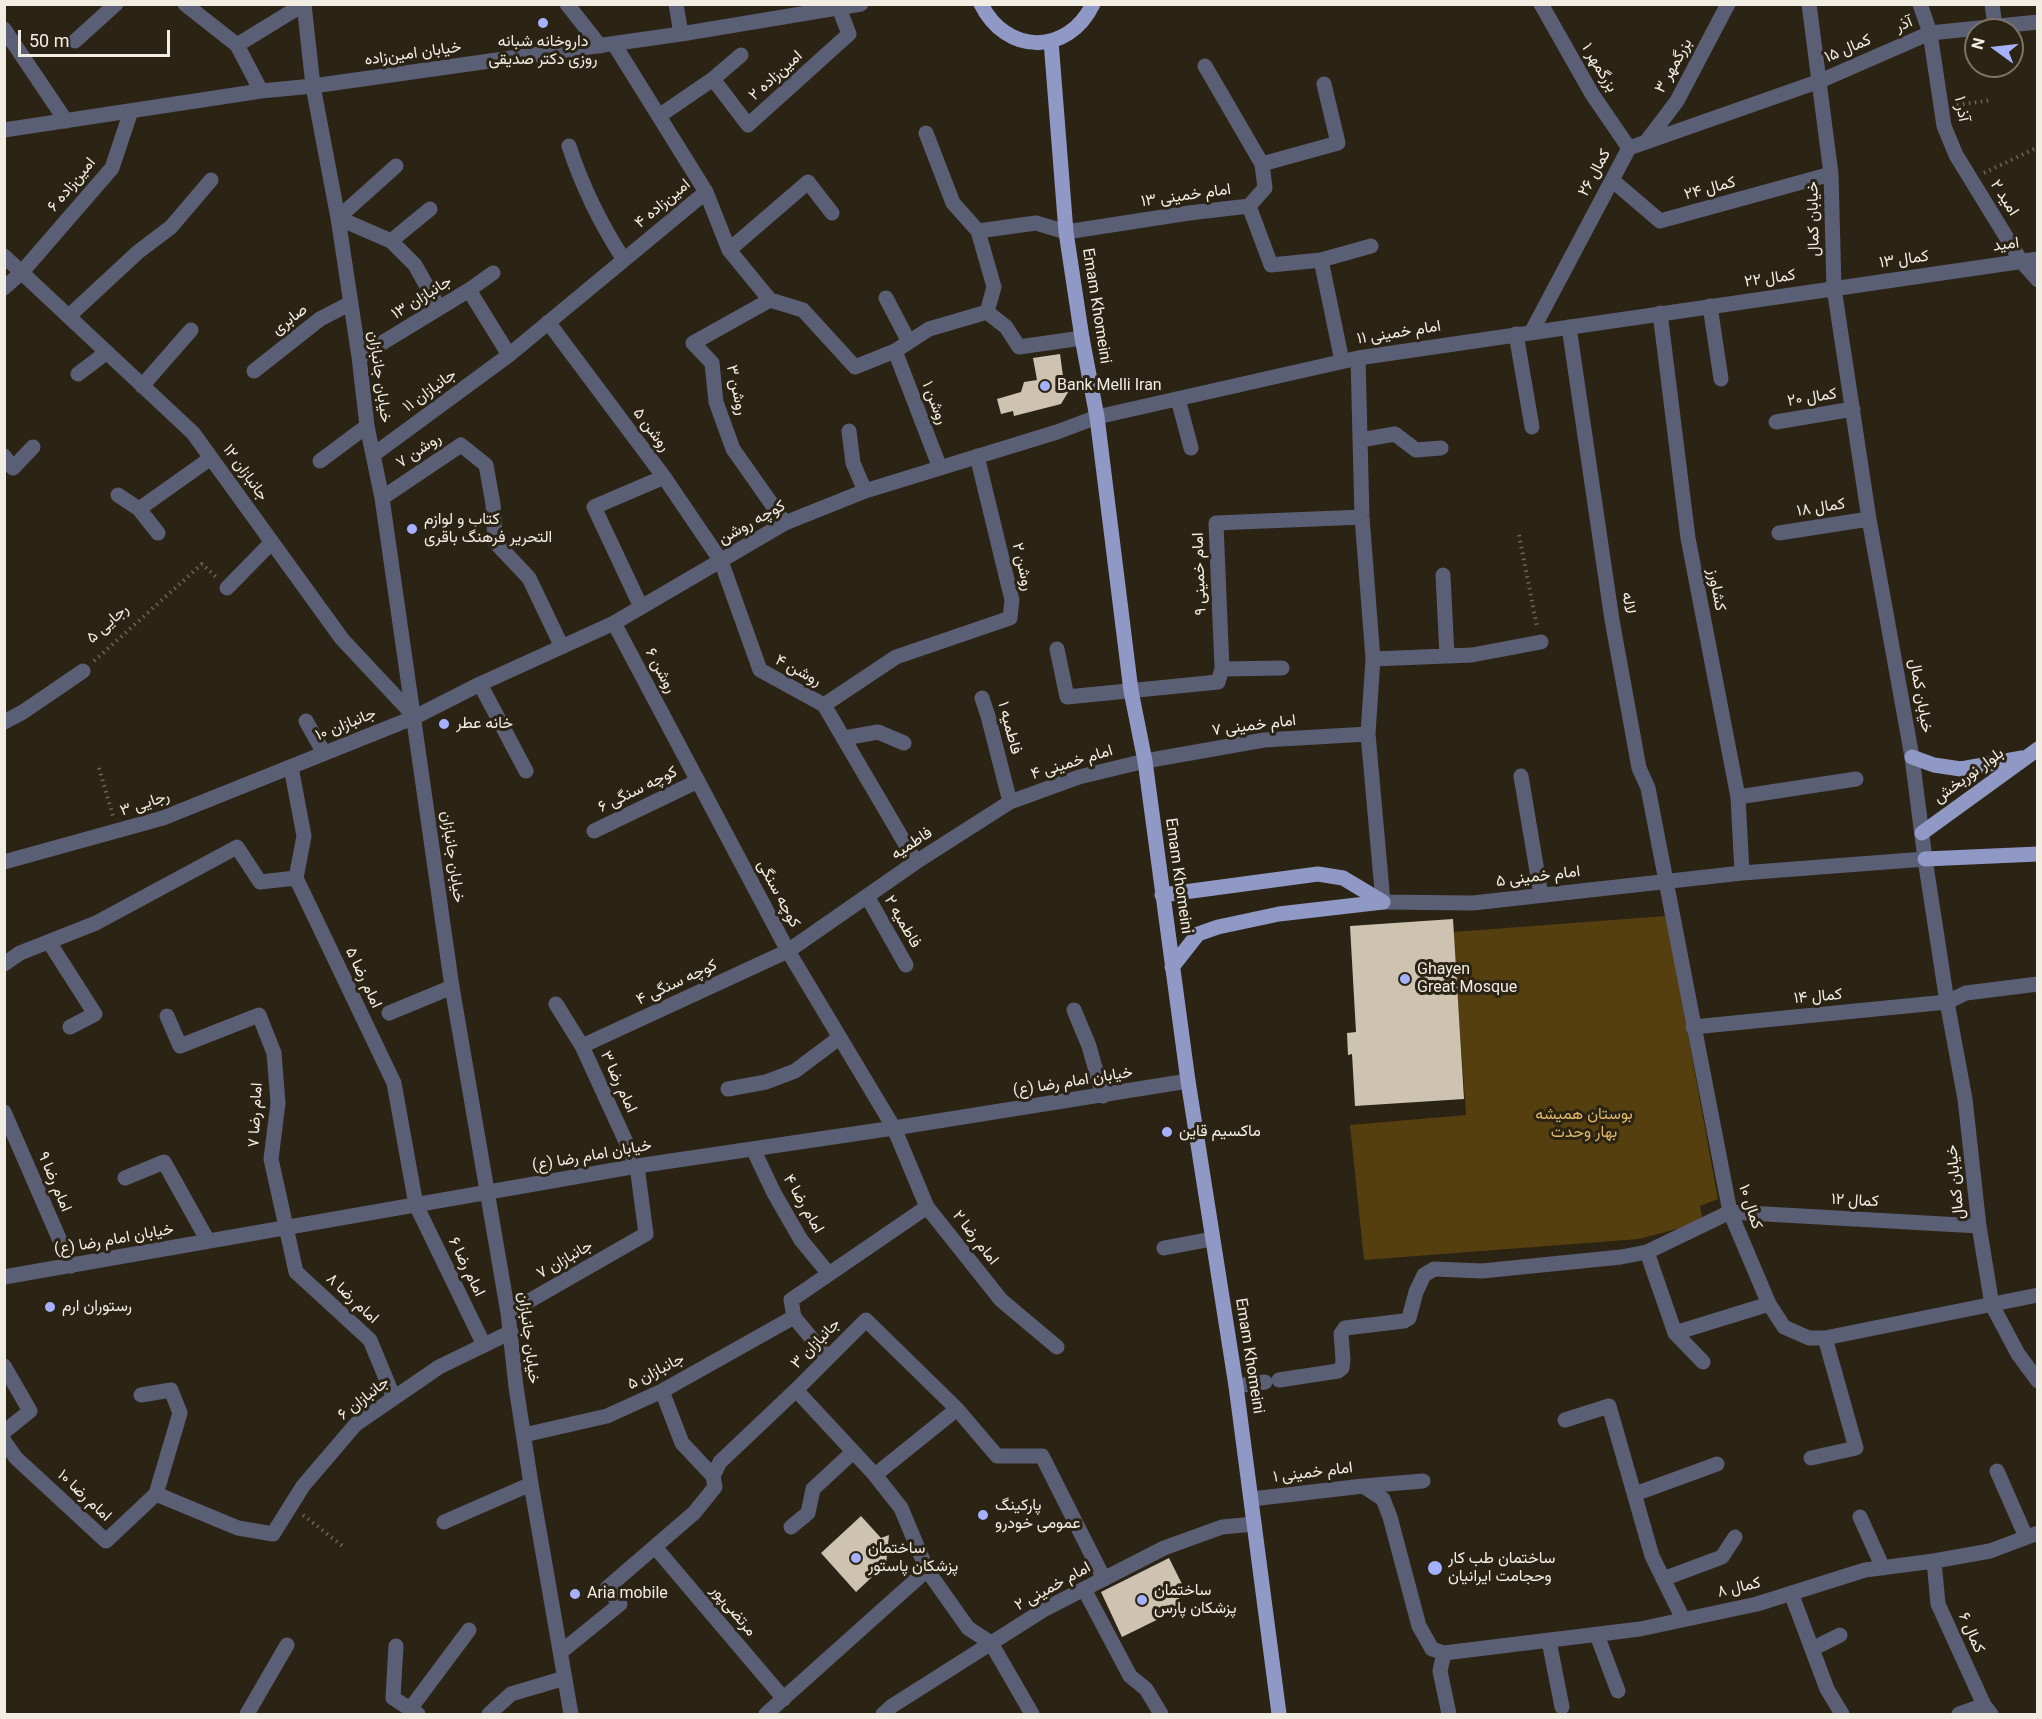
<!DOCTYPE html>
<html>
<head>
<meta charset="utf-8">
<style>
	body { margin:0 }
	#map { position:relative; width:2042px; height:1719px; overflow:hidden; background:#2b2314; font-family:Roboto,sans-serif }
	canvas { display:block }
	.frame { position:absolute; inset:0; border:6px solid #f2ede3; pointer-events:none }
	.north { position:absolute; left:1964px; top:18px; width:60px; height:60px; box-sizing:border-box; background:#2b2314; border:2px solid #7b7467; border-radius:50%; rotate:285deg; font-size:16px; font-weight:700; line-height:24px; text-align:center; color:#f2ede3 }
	.north::after { content:''; display:block; margin:auto; width:21px; height:27px; background:#a5b1fc; clip-path:polygon(50% 0,100% 100%,50% 72%,0 100%) }
	.scale { position:absolute; left:18px; top:30px; width:152px; height:27px; box-sizing:border-box; border:3px solid #f2ede3; border-top:0; padding-left:8px; font-size:18px; line-height:21px; white-space:nowrap; color:#f2ede3; -webkit-text-stroke:4px #2b2314; paint-order:stroke }
</style>
</head>
<body>
<div id="map">
<canvas width="2042" height="1719"></canvas>
<div class="frame"></div>
<div class="north">N</div>
<div class="scale">50 m</div>
</div>
<script>
const ctx = document.querySelector('canvas').getContext('2d');
ctx.lineJoin = 'round';
function paint(path, color) { ctx.fillStyle = color; ctx.fill(path, 'evenodd'); }
function stroke(path, color, width, dash) { ctx.strokeStyle = color; ctx.lineWidth = width; ctx.lineCap = dash ? 'butt' : 'round'; ctx.setLineDash(dash || []); ctx.stroke(path); }
function write(font, color, halo, rows, align = 'center') {
  ctx.font = font + ' Roboto,Vazirmatn,sans-serif'; ctx.lineWidth = 6; ctx.setLineDash([]); ctx.textBaseline = 'middle'; ctx.strokeStyle = halo; ctx.fillStyle = color; for (const [text, x, y, turn = 0] of rows) {
    ctx.save(); ctx.translate(x, y); ctx.rotate((+turn || 0) * Math.PI / 180); ctx.textAlign = isNaN(turn) ? turn : align; if (halo) ctx.strokeText(text, 0, 0); ctx.fillText(text, 0, 0); ctx.restore();
  }
}
paint(new Path2D(`
	M1666,916L1718,1199L1700,1206L1703,1222L1639,1239L1364,1260L1350,1125L1466,1115L1453,932Z`), '#563f0e');
paint(new Path2D(`
	M1060,354L1064,383L1070,389L1061,404L1014,416L1013,411L1001,414L997,399L1021,392L1024,382L1037,380L1033,358Z
	M1453,919L1464,1099L1355,1106L1352,1054L1348,1055L1347,1033L1356,1032L1350,926Z
	M861,1516L881,1538L889,1535L886,1564L856,1592L821,1553Z
	M1169,1558L1182,1584L1174,1588L1183,1607L1122,1637L1101,1592Z`), '#cdc3b0');
stroke(new Path2D(`
	M1957,105L1992,100
	M1984,173L2038,147
	M1519,535L1537,627
	M94,661L202,564L216,577
	M99,768L113,816
	M303,1515L345,1548`), '#6c6558', 4, [1.5, 4.5]);
stroke(new Path2D(`
	M185,4L237,45L261,91
	M304,4L313,86L338,218L359,357L367,426L382,498L452,987L508,1313L516,1387L531,1484L571,1714
	M567,4L600,46
	M676,4L681,34
	M1541,4L1592,94L1629,148
	M1809,4L1831,174L1834,288L1869,519L1912,757L1925,859L1947,1002L1965,1099L1979,1226L1992,1305L2018,1354L2038,1381
	M1920,4L1930,33L1944,126L1956,155L2021,261L2038,280
	M1992,4L1995,26
	M4,29L66,121
	M75,41L116,4
	M237,45L304,4
	M1205,66L1262,164L1265,188L1249,206
	M713,79L748,125L849,34L839,8
	M659,116L713,79L741,55
	M4,130L261,91L313,86L681,34L861,4
	M1646,142L1677,101L1728,4
	M569,146C583,189 600,223 624,260
	M1262,164L1338,143L1324,84
	M396,166L338,218L391,241L415,265L439,308
	M1612,180L1660,221L1831,174
	M706,192L729,250L770,300L803,310L855,367L895,351L929,329L987,312L994,287L978,231L953,203L926,133
	M978,231L1036,223L1066,232L1189,213L1249,206L1271,265L1321,260L1342,361
	M391,241L430,209
	M729,250L808,182L832,213
	M4,256L193,433L342,639L415,717
	M1321,260L1371,246
	M4,288L22,272L112,168L131,111
	M469,290L493,273
	M886,298L909,342
	M770,300L693,343L712,363L716,402L733,449L785,523
	M1710,306L1721,379
	M987,312L1006,327L1019,347L1082,338
	M1660,313L1688,538L1738,797L1742,873
	M69,316L138,252L171,227L211,180
	M548,322L664,477L721,561L760,670L824,705L916,862
	M1569,327L1612,620L1639,768L1648,788L1730,1212L1769,1304L1784,1327L1809,1338H1825L2038,1295
	M1532,331L1629,148L1820,81L1930,33L2038,22
	M1516,334L1532,427
	M895,351L940,468
	M359,357L469,290L509,355
	M1358,358L1362,517L1373,659L1368,734L1383,902L1473,903L1742,873L1925,859
	M254,371L320,319L351,303
	M78,374L107,352
	M142,386L191,330
	M1178,399L1191,448
	M1776,422L1853,409
	M849,431L853,463L865,491
	M1360,440L1395,434L1416,450L1441,448
	M373,455L509,355L706,192L614,44
	M4,456L13,468L33,447
	M320,461L367,426
	M118,495L139,509L158,533
	M382,498L461,445L486,465L493,504L495,542L529,578L562,647
	M139,509L211,458
	M1779,533L1869,519
	M1443,575L1447,656
	M227,588L272,542
	M641,607L594,507L664,477
	M614,623L788,951L894,1128L927,1207L1001,1300L1057,1347
	M1057,649L1067,697L1218,682L1222,669L1216,523L1362,517
	M1373,659L1472,655L1541,642
	M1222,669L1282,668
	M480,684L526,771
	M982,698L988,716L1010,802
	M824,705L896,657L1010,618L1012,600L977,456
	M306,721L324,753
	M4,722L23,712L83,671
	M844,738L878,732L904,743
	M291,767L304,836L296,878L394,1083L416,1205L484,1345
	M1521,776L1541,895
	M1738,797L1856,779
	M594,831L698,781
	M4,862L163,818L415,717L480,684L614,623L785,523L865,491L1057,432L1097,417L1358,358L2038,259
	M867,896L906,965
	M49,942L95,1014L70,1027
	M4,964L20,953L96,923L237,847L260,882L296,878
	M1074,1010L1089,1046L1103,1096
	M389,1013L452,987
	M167,1016L180,1046L259,1015L274,1053L278,1103L271,1159L296,1272L370,1340L394,1398
	M1693,1027L1947,1002L1966,993L2038,984
	M582,1046L788,951L916,862L1010,802L1079,777L1145,761L1264,740L1368,734
	M728,1089L766,1082L795,1071L839,1038
	M4,1112L71,1266
	M753,1149L774,1193L801,1240L829,1274
	M125,1178L164,1162L208,1241
	M1164,1248L1212,1239
	M1647,1252L1675,1333L1703,1362
	M4,1277L637,1166L894,1128L1188,1081
	M508,1313L646,1234L637,1166L582,1046L556,1004
	M1675,1333L1769,1304
	M827,1357L794,1317L791,1300L927,1207
	M4,1366L30,1411L4,1432
	M1279,1380L1338,1371L1342,1368L1343,1360L1341,1334L1345,1328L1404,1321L1409,1318L1416,1292L1424,1275L1434,1269L1482,1271L1621,1257L1647,1252L1730,1212L1979,1226
	M1236,1386L1265,1382
	M796,1390L875,1475L901,1508L927,1570L968,1628L991,1643L1032,1714
	M662,1391L682,1443L713,1476
	M141,1395L171,1390L180,1413L156,1494
	M1565,1420L1609,1406L1652,1556L1683,1619
	M524,1435L607,1416L662,1391L794,1317
	M4,1441L16,1458L106,1541L156,1494L238,1528L273,1534L303,1486L356,1424L439,1367L511,1332
	M1811,1458L1856,1448L1825,1338
	M1997,1471L2026,1537
	M875,1475L957,1409
	M1363,1486L1423,1481
	M1635,1494L1717,1464
	M1252,1499L1363,1486L1383,1499L1390,1517L1419,1626L1432,1649L1444,1653L1640,1629L1757,1604L1865,1570L1934,1561L1990,1551L2038,1533
	M1860,1517L1883,1568
	M444,1522L531,1484
	M791,1527L808,1513L813,1489L853,1452
	M655,1547L784,1699
	M1934,1561L1938,1604L1984,1705L1991,1714
	M1663,1579L1722,1557L1735,1537
	M1084,1589L1130,1676L1146,1689L1161,1714
	M1791,1593L1827,1689L1842,1714
	M1597,1635L1618,1691
	M1549,1641L1562,1707
	M396,1646L393,1698L418,1714
	M1812,1649L1840,1635
	M561,1652L620,1604L607,1588L694,1513L715,1487L713,1476L720,1462L796,1390L866,1320L957,1409L997,1456H1042L1104,1579
	M1444,1653L1440,1671L1449,1714
	M410,1709L469,1630
	M247,1714L287,1645
	M489,1714L511,1694L565,1678
	M766,1714L927,1570
	M883,1714L892,1706L1045,1609L1164,1548L1222,1527L1254,1524
	M1959,1714L1984,1705`), '#5b5f75', 15);
stroke(new Path2D(`
	M981,4C1006,55 1068,56 1093,4
	M1051,41L1066,232L1082,338L1097,417L1131,691L1145,761L1188,1081L1236,1386L1279,1714
	M1912,757L1934,765L1961,769L2022,758
	M1922,833L2038,749
	M1925,859L2038,854
	M1162,895L1318,874L1343,878L1383,902
	M1172,967L1198,934L1218,927L1279,914L1383,902`), '#9099c6', 15);
for (const [x, y, r, color] of [
	[543,23,6,"#a5b1fc"],
	[1045,386,6,"#a5b1fc"],
	[412,529,6,"#a5b1fc"],
	[444,724,6,"#a5b1fc"],
	[1405,979,6,"#a5b1fc"],
	[1167,1132,6,"#a5b1fc"],
	[50,1307,6,"#a5b1fc"],
	[983,1515,6,"#a5b1fc"],
	[856,1558,6,"#a5b1fc"],
	[1435,1568,8,"#a5b1fc"],
	[575,1594,6,"#a5b1fc"],
	[1142,1600,6,"#a5b1fc"]
]) { const dot = new Path2D(); dot.arc(x, y, r, 0, 2 * Math.PI); ctx.fillStyle = color; ctx.fill(dot); stroke(dot, '#2b2314', 2); }
write('16px', '#f2ede3', '#2b2314', [
	["آذر",1904,25,-23],
	["کمال ۱۵",1848,49,-23],
	["خیابان امین‌زاده",413,54,-8],
	["بزرگمهر ۳",1674,66,-61],
	["بزرگمهر ۱",1599,68,59],
	["امین‌زاده ۲",776,76,-42],
	["آذر ۱",1961,109,79],
	["کمال ۲۶",1595,173,-62],
	["امین‌زاده ۶",72,185,-50],
	["کمال ۲۴",1710,189,-15],
	["امام خمینی ۱۳",1186,196,-8],
	["امید ۲",2004,198,58],
	["امین‌زاده ۴",663,204,-40],
	["خیابان کمال",1814,219,-91],
	["امید",2006,245,-8],
	["کمال ۱۳",1904,260,-8],
	["کمال ۲۲",1770,279,-8],
	["جانبازان ۱۳",422,298,-32],
	["Emam Khomeini",1096,306,81],
	["صابری",290,320,-37],
	["امام خمینی ۱۱",1399,333,-9],
	["خیابان جانبازان",379,377,82],
	["روشن ۳",736,390,78],
	["جانبازان ۱۱",430,391,-36],
	["کمال ۲۰",1812,398,-9],
	["روشن ۱",934,403,69],
	["روشن ۵",651,430,53],
	["روشن ۷",419,451,-34],
	["جانبازان ۱۲",245,473,54],
	["کمال ۱۸",1821,508,-9],
	["کوچه روشن",752,523,-29],
	["روشن ۲",1022,567,77],
	["امام خمینی ۹",1200,574,-92],
	["کشاورز",1716,590,79],
	["لاله",1628,603,81],
	["رجایی ۵",108,624,-42],
	["روشن ۶",660,671,62],
	["روشن ۴",798,671,28],
	["خیابان کمال",1920,696,80],
	["جانبازان ۱۰",346,725,-22],
	["امام خمینی ۷",1254,726,-7],
	["فاطمیه ۱",1009,728,75],
	["امام خمینی ۴",1072,763,-17],
	["بلوار نوربخش",1969,776,-36],
	["کوچه سنگی ۶",638,790,-26],
	["رجایی ۳",145,804,-18],
	["فاطمیه",912,844,-33],
	["خیابان جانبازان",452,857,82],
	["Emam Khomeini",1178,876,82],
	["امام خمینی ۵",1538,877,-7],
	["کوچه سنگی",778,894,62],
	["فاطمیه ۲",902,922,60],
	["امام رضا ۵",363,978,65],
	["کوچه سنگی ۴",677,983,-25],
	["کمال ۱۴",1818,997,-5],
	["امام رضا ۳",618,1082,65],
	["خیابان امام رضا (ع)",1073,1082,-9],
	["امام رضا ۷",256,1115,-87],
	["خیابان امام رضا (ع)",592,1156,-10],
	["امام رضا ۹",54,1182,67],
	["خیابان کمال",1956,1182,-96],
	["کمال ۱۲",1855,1201,3],
	["امام رضا ۴",803,1204,60],
	["کمال ۱۰",1750,1207,72],
	["امام رضا ۲",975,1238,52],
	["خیابان امام رضا (ع)",114,1240,-10],
	["جانبازان ۷",565,1260,-30],
	["امام رضا ۶",466,1267,64],
	["امام رضا ۸",352,1299,43],
	["خیابان جانبازان",528,1338,83],
	["جانبازان ۳",816,1344,-46],
	["Emam Khomeini",1249,1356,81],
	["جانبازان ۵",656,1372,-27],
	["جانبازان ۶",364,1399,-38],
	["امام خمینی ۱",1313,1473,-7],
	["امام رضا ۱۰",84,1496,43],
	["امام خمینی ۲",1053,1587,-29],
	["کمال ۸",1739,1588,-13],
	["مرتضی‌پور",733,1611,50],
	["کمال ۶",1971,1633,66]
]);
write('16px', '#f2ede3', '#2b2314', [
	["داروخانه شبانه",543,42,"center"],
	["روزی دکتر صدیقی",543,60,"center"],
	["Bank Melli Iran",1057,386],
	["کتاب و لوازم",424,520],
	["التحریر فرهنگ باقری",424,538],
	["خانه عطر",456,724],
	["Ghayen",1417,970],
	["Great Mosque",1417,988],
	["ماکسیم قاین",1179,1132],
	["رستوران ارم",62,1307],
	["پارکینگ",995,1506],
	["عمومی خودرو",995,1524],
	["ساختمان",868,1549],
	["پزشکان پاستور",868,1567],
	["ساختمان طب کار",1448,1559],
	["و‌حجامت ایرانیان",1448,1577],
	["ساختمان",1154,1591],
	["پزشکان پارس",1154,1609],
	["Aria mobile",587,1594]
], 'left');
write('16px', '#e1b768', '#2b2314', [
	["بوستان همیشه",1584,1115],
	["بهار وحدت",1584,1133]
]);
</script>
</body>
</html>
